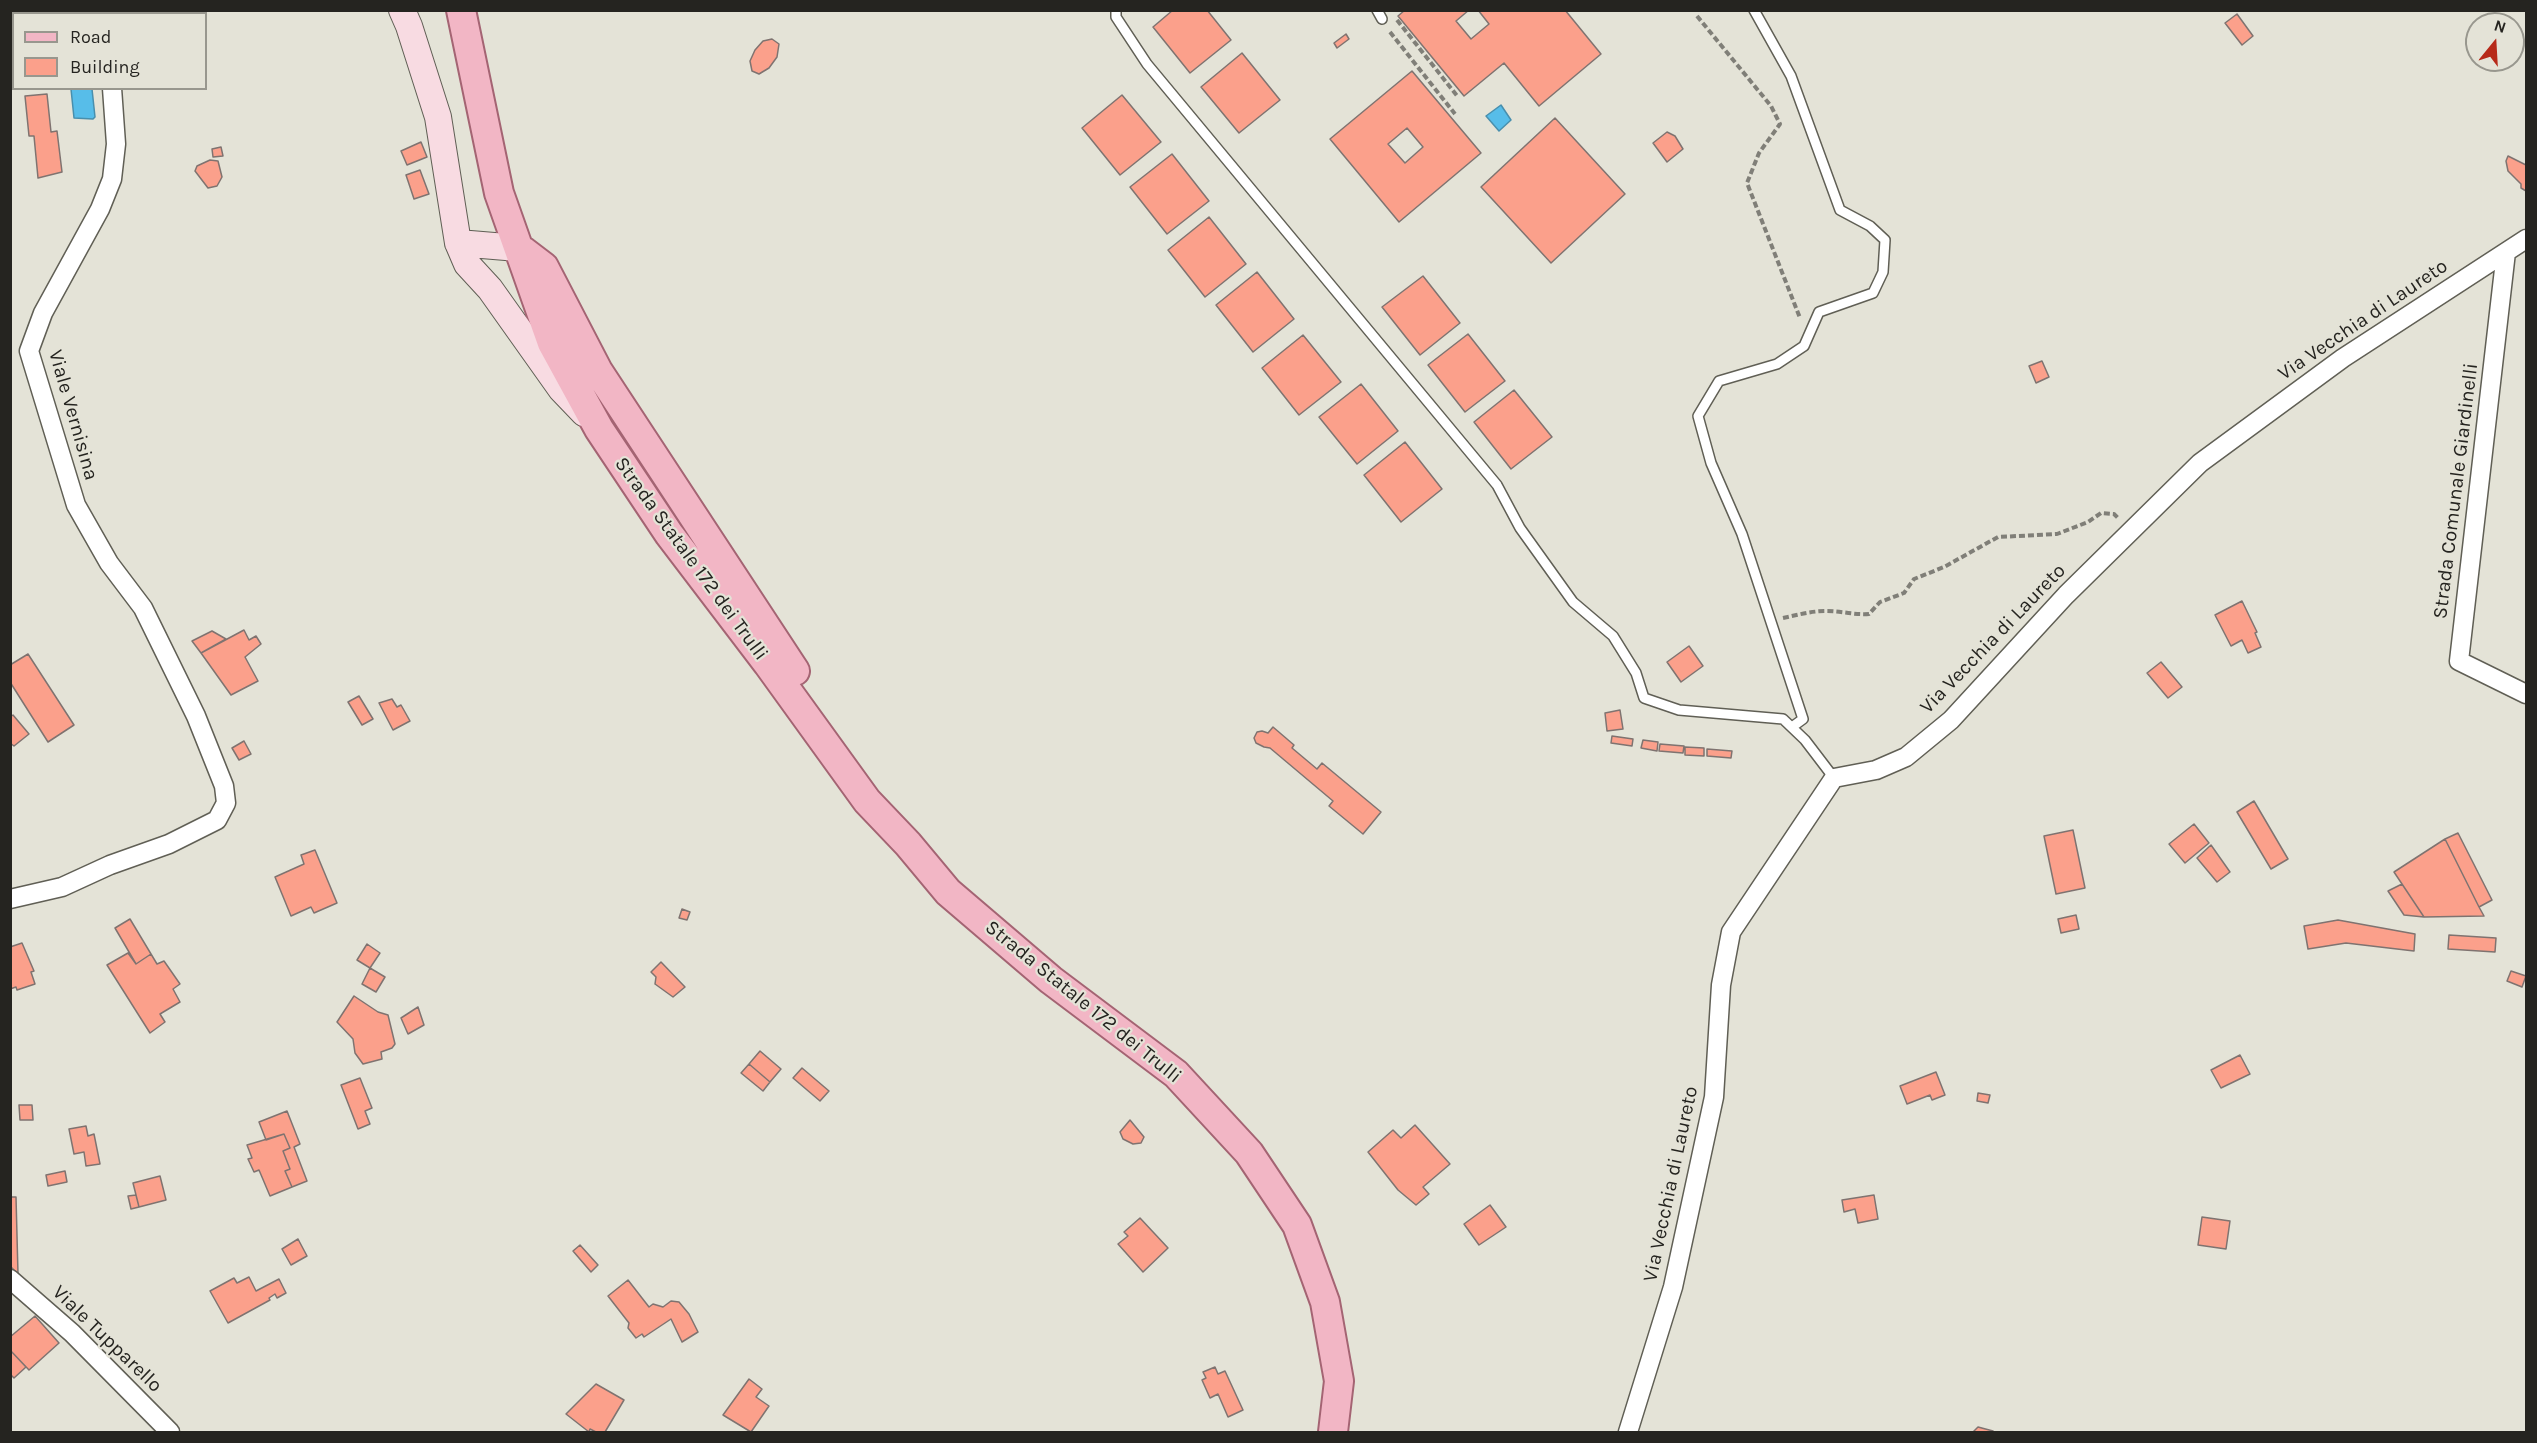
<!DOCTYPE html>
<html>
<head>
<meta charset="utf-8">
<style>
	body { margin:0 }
	#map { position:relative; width:2537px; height:1443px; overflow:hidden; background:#e4e3d7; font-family:Karla,sans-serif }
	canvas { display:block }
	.frame { position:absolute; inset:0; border:12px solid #252420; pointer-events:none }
	.legend { position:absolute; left:12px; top:12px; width:195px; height:78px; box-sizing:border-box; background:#e4e3d7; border:2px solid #98978e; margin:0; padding:8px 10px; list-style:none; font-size:18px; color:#252420 }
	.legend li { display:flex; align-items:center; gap:12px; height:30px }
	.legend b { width:30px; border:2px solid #98978e }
	.north { position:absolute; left:2465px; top:12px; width:60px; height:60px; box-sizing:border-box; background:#e4e3d7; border:2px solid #98978e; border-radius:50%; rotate:18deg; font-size:16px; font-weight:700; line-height:24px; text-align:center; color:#252420 }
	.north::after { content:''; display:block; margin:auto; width:21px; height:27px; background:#b72a19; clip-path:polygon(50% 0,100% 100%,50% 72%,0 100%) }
</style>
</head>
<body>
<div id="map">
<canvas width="2537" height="1443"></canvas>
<div class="frame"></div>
<ul class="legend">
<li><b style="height:8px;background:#f2b6c5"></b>Road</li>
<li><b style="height:16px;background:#fba08b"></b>Building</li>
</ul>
<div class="north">N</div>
</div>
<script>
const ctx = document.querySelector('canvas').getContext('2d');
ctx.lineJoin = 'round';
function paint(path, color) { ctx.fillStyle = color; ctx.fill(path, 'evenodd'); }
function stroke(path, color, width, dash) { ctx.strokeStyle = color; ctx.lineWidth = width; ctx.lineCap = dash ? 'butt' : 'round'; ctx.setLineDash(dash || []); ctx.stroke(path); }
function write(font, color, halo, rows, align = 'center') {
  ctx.font = font + ' Karla,sans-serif'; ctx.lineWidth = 4.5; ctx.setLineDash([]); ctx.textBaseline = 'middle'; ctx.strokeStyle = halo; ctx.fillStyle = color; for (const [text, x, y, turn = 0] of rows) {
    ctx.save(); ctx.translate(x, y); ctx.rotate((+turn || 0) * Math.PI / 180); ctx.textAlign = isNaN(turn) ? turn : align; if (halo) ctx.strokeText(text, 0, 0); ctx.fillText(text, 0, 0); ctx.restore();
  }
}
const water = new Path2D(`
	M71,89H92L95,117L93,119L74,118Z
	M1501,105L1511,120L1499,131L1486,116Z`);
paint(water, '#57bde9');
stroke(water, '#488fad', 1.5);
const building = new Path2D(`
	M1173,10H1207L1231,40L1190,73L1153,27Z
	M1405,10H1469L1456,21L1471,39L1489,24L1478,10H1565L1601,54L1539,106L1504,63L1464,96L1398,16Z
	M2237,14L2253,36L2242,45L2225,23Z
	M1346,34L1349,39L1337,48L1334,43Z
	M772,39L779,44L777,57L769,68L759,74L752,71L750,61L755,50L763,41Z
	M1242,53L1280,100L1239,133L1201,87Z
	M1412,71L1481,153L1399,222L1330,139ZM1407,128L1423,147L1405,163L1388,144Z
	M47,94L51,132L57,131L62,172L38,178L34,136H29L25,96Z
	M1122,95L1161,142L1120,175L1082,128Z
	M1555,118L1625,194L1551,263L1481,187Z
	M1667,132L1675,136L1683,149L1667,162L1653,143Z
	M421,142L427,157L407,165L401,151Z
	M221,147L223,156L213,157L212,149Z
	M1172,154L1209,201L1167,234L1130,187Z
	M2508,156L2526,165V191L2521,188V184L2508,171L2506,161Z
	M210,160L218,161L222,177L217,186L208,188L195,171L197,166Z
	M420,170L429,194L414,199L406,175Z
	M1209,217L1246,264L1205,297L1168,250Z
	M1257,272L1294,319L1253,352L1216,305Z
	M1423,276L1460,323L1420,355L1382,307Z
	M1468,334L1505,381L1465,412L1428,365Z
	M1303,335L1341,382L1299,415L1262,368Z
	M2042,361L2049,377L2036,383L2029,366Z
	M1361,384L1398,431L1357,464L1319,417Z
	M1514,390L1552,437L1511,469L1474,422Z
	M1405,442L1442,489L1401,522L1364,475Z
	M2242,601L2257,632L2255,633L2261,647L2248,653L2242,640L2231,646L2215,615Z
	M244,630L249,640L256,636L261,644L245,657L258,681L231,695L201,653Z
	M212,631L226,639L201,653L192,641Z
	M1689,646L1703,666L1681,682L1667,662Z
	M28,654L74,725L48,742L10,682V665Z
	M2161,662L2182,687L2168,698L2147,673Z
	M359,696L373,719L362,725L348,702Z
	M392,699L397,707L401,705L410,721L393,730L379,703Z
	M1620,710L1623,729L1607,731L1605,713Z
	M13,715L29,734L14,746L10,743V717Z
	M1273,727L1294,745L1292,748L1317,769L1322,763L1381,812L1363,834L1329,806L1333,801L1270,748L1264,747L1256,743L1254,738L1257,732L1262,731L1268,733Z
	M1612,736L1633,739L1632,746L1611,743Z
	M1643,740L1658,742L1657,751L1641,748Z
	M244,741L251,754L239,760L232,748Z
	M1660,744L1684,746L1683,753L1659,751Z
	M1685,747L1704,748V756L1685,755Z
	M1707,749L1732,751L1731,758L1707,756Z
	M2254,801L2288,859L2271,869L2237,812Z
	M2194,824L2209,843L2185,863L2169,844Z
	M2073,830L2085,888L2056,894L2044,836Z
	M2458,833L2492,900L2479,907L2445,839Z
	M2445,839L2479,907L2484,916L2424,917L2394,872Z
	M2211,845L2230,872L2217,882L2197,858Z
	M315,850L337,903L314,913L311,907L291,916L275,877L304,864L301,855Z
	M2402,884L2424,917L2404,915L2388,891Z
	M682,909L690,912L687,920L679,918Z
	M2076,915L2079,929L2061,933L2058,919Z
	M130,919L151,954L136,964L115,928Z
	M2338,920L2415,934L2414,951L2346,943L2308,949L2304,926Z
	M2449,935L2496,938L2495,952L2448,949Z
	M22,943L34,971L31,972L35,984L17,990L16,987L10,989V947Z
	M367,944L380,953L370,968L357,960Z
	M128,953L136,964L151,954L157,964L164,961L180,984L173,989L180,1002L160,1014L165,1022L150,1033L107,965Z
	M661,962L685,987L673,997L655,984L656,977L651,972Z
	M370,968L385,977L376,992L362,984Z
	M2511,971L2526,976L2522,987L2507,981Z
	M354,996L378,1012L388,1015L395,1044L392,1048L381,1052L382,1059L363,1064L355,1053L353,1039L337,1022Z
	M418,1007L424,1025L408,1034L401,1018Z
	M760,1051L781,1069L770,1082L749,1064Z
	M2240,1055L2250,1074L2221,1088L2211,1070Z
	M749,1064L770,1082L763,1091L741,1073Z
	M802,1068L829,1091L820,1101L793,1078Z
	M1936,1072L1945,1095L1932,1100L1930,1095L1907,1104L1900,1086Z
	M360,1078L372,1108L365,1111L370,1124L358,1129L341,1085Z
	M1978,1093L1990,1095L1988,1103L1977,1101Z
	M19,1105H32L33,1120H20Z
	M287,1111L300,1144L294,1147L307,1181L292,1187L285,1171L290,1169L283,1151L290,1148L284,1134L266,1140L259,1122Z
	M1130,1120L1144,1137L1141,1143L1133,1144L1123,1139L1120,1132Z
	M1415,1125L1450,1164L1423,1187L1429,1194L1416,1205L1398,1190L1368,1152L1393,1130L1401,1138Z
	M86,1126L88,1136L94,1134L100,1164L86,1166L84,1152L74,1154L69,1129Z
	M284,1134L290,1148L283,1151L290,1169L285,1171L292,1187L270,1196L259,1170L254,1172L248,1159L252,1158L247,1145Z
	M65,1171L67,1182L48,1186L46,1175Z
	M160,1176L166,1200L139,1207L133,1183Z
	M136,1195L139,1207L131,1209L128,1196Z
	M1874,1195L1878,1219L1858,1223L1855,1209L1844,1212L1842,1200Z
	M10,1197H16L18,1274L10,1266Z
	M1490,1205L1506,1227L1479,1245L1464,1224Z
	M2202,1217L2230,1221L2226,1249L2198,1245Z
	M1140,1218L1168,1248L1143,1272L1118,1244L1128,1236L1124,1232Z
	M298,1239L307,1256L291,1265L282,1249Z
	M580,1245L598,1265L591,1272L573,1251Z
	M249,1277L256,1291L279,1279L286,1293L277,1298L275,1294L269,1298L270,1300L228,1323L210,1291L234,1278L237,1283Z
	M628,1280L649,1307L653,1304L663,1307L671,1301L679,1302L689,1314L698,1332L682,1342L671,1319L644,1337L642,1334L636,1338L628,1328L629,1323L608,1296Z
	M35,1316L59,1343L29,1370L10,1350V1337Z
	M10,1350L26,1367L14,1378L10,1374Z
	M1215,1367L1218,1374L1225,1371L1243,1410L1228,1417L1218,1394L1210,1398L1202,1380L1206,1378L1203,1372Z
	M749,1379L762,1389L756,1397L769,1406L751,1432L723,1415Z
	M596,1384L624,1400L605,1432H596L590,1429L589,1432L566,1414Z
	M1978,1427L1993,1431L1994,1432H1973Z`);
paint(building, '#fba08b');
stroke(building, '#7f7370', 1.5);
const lane = new Path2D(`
	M1116,10V17L1147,64L1497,485L1520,528L1573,602L1613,636L1636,673L1644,698L1679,710L1783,719L1805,740L1834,778
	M1377,10L1382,19
	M1754,10L1791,76L1840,210L1870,226L1885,240L1883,272L1873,293L1819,312L1804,346L1777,364L1719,381L1698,416L1711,463L1742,534L1803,719L1792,727`);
const street = new Path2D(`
	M106,10V14
	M2506,252L2459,661L2526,694
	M10,899L62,887L110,865L169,844L217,820L226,803L224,786L196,716L143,608L109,563L76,505L29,351L43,313L100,209L112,179L116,144L112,88
	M10,1279L72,1333L170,1432
	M1628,1432L1673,1287L1714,1097L1721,985L1731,932L1834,778L1876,770L1906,757L1951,720L2066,595L2200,463L2343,358L2526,239`);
const secondary = new Path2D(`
	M402,10L409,26L438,117L458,243L467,264L490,289L561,389L584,413
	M458,243L518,248`);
const primary = new Path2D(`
	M461,10L499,193L552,343L599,429L669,534L768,664L867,801L908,844L948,892L1051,980L1176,1074L1249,1153L1297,1225L1325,1302L1339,1381L1333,1432
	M523,251L544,267L598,371L795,671`);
stroke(lane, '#605f55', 12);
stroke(street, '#605f55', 21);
stroke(secondary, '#605f55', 28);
stroke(primary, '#a46473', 32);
stroke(new Path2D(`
	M1697,16L1771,106L1780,124L1759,153L1747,183L1800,318
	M1397,20L1458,97
	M1390,32L1455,114
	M1783,618C1797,615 1811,611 1826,611C1841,611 1854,615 1869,614L1880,602L1904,593L1914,579L1944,567L1998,537L2057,534L2088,522L2101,513L2114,514L2118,518`), '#807f78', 4, [6, 3]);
stroke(lane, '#fff', 9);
stroke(street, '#fff', 18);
stroke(secondary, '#f8dbe2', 26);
stroke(primary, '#f2b6c5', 28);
write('20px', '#252420', '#e4e3d7', [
	["Via Vecchia di Laureto",2363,320,-34],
	["Viale Vernisina",73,415,74],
	["Strada Comunale Giardinelli",2456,491,-83],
	["Strada Statale 172 dei Trulli",691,559,54],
	["Via Vecchia di Laureto",1993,639,-46],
	["Strada Statale 172 dei Trulli",1083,1002,39],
	["Via Vecchia di Laureto",1671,1184,-78],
	["Viale Tupparello",107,1339,44]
]);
</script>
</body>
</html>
